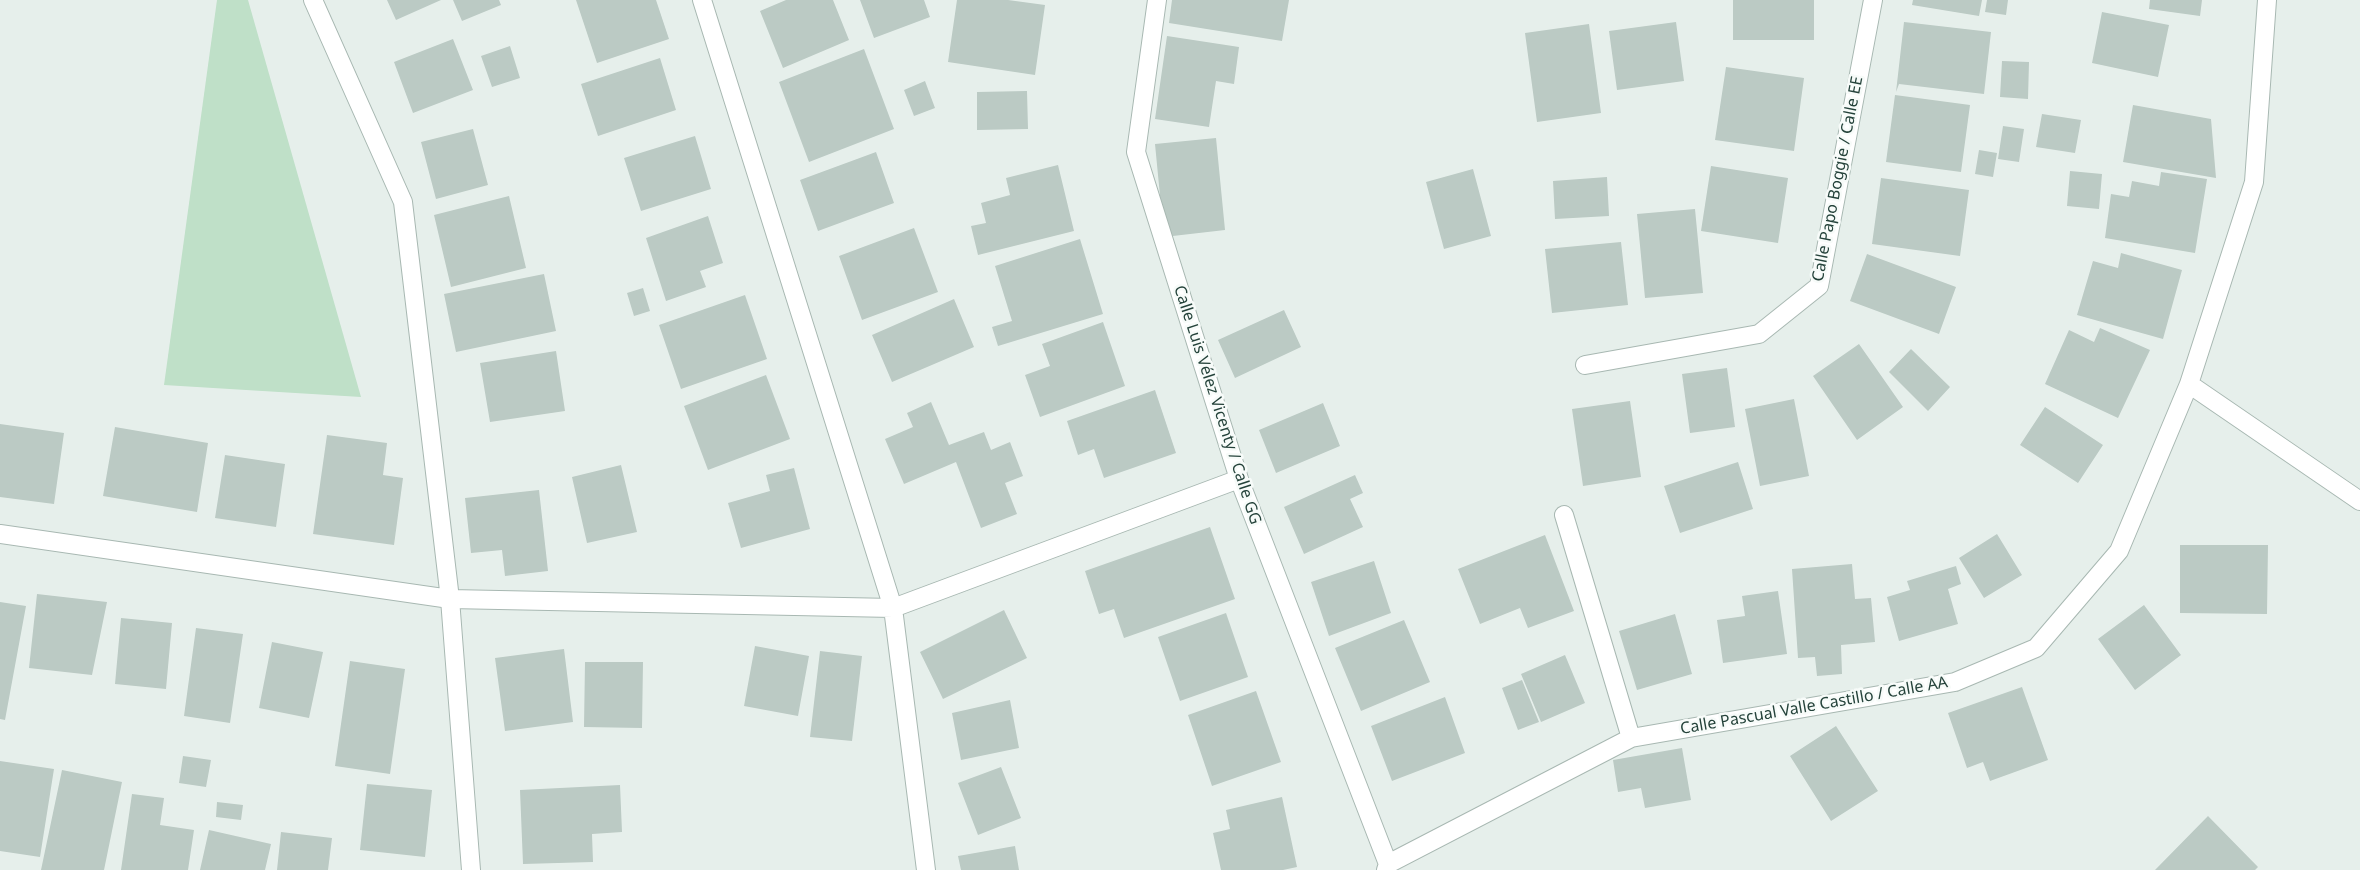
<!DOCTYPE html>
<html>
<head>
<meta charset="utf-8">
<style>
	body { margin:0 }
	canvas { display:block; background:#e6efeb }
</style>
</head>
<body>
<canvas width="2360" height="870"></canvas>
<script>
const ctx = document.querySelector('canvas').getContext('2d');
ctx.lineJoin = 'round';
function paint(path, color) { ctx.fillStyle = color; ctx.fill(path, 'evenodd'); }
function stroke(path, color, width, dash) { ctx.strokeStyle = color; ctx.lineWidth = width; ctx.lineCap = dash ? 'butt' : 'round'; ctx.setLineDash(dash || []); ctx.stroke(path); }
function write(font, color, halo, rows, align = 'center') {
  ctx.font = font + ' "Noto Sans",sans-serif'; ctx.lineWidth = 5; ctx.setLineDash([]); ctx.textBaseline = 'middle'; ctx.strokeStyle = halo; ctx.fillStyle = color; for (const [text, x, y, turn = 0] of rows) {
    ctx.save(); ctx.translate(x, y); ctx.rotate((+turn || 0) * Math.PI / 180); ctx.textAlign = isNaN(turn) ? turn : align; if (halo) ctx.strokeText(text, 0, 0); ctx.fillText(text, 0, 0); ctx.restore();
  }
}
paint(new Path2D(`
	M217,0H248L361,397L164,385Z`), '#bfe0c8');
paint(new Path2D(`
	M387,0H441L396,20Z
	M453,0H499L501,5L462,21Z
	M576,0H656L669,39L597,63Z
	M786,0H833L849,40L783,68L760,11Z
	M860,0H924L930,17L874,38Z
	M957,0H1008L1045,5L1035,75L948,62Z
	M1172,0H1289L1282,41L1169,23Z
	M1733,0H1814V40H1733Z
	M1913,0H1982L1979,16L1912,5Z
	M1987,0H2008L2006,15L1985,12Z
	M2150,0H2202L2200,16L2149,9Z
	M2102,12L2169,25L2158,77L2092,63Z
	M1676,22L1684,81L1617,90L1609,31Z
	M1904,22L1991,32L1984,94L1899,84L1896,92Z
	M1589,24L1601,113L1537,122L1525,33Z
	M1167,36L1239,47L1234,84L1216,81L1209,127L1155,119Z
	M453,39L473,90L413,113L394,62Z
	M510,46L520,78L492,87L481,56Z
	M864,49L894,129L809,162L779,82Z
	M660,58L676,110L598,136L581,84Z
	M2002,61L2029,62L2028,99L2000,97Z
	M1726,67L1804,78L1794,151L1715,140Z
	M925,81L935,108L914,116L904,90Z
	M1027,91L1028,129L977,130V92Z
	M1895,95L1970,105L1961,172L1886,162Z
	M2133,105L2211,119L2216,178L2123,162Z
	M2042,114L2081,120L2075,153L2036,147Z
	M2003,126L2024,129L2019,162L1998,159Z
	M473,129L488,185L436,199L421,142Z
	M695,136L711,189L641,211L624,158Z
	M1216,138L1225,230L1164,237L1155,144Z
	M1979,150L1997,153L1993,177L1975,174Z
	M876,152L894,203L818,231L800,180Z
	M1058,165L1074,231L978,255L971,226L986,223L981,203L1010,195L1006,178Z
	M1711,166L1788,178L1778,243L1701,231Z
	M1473,169L1491,236L1444,249L1426,182Z
	M2070,171L2102,174L2099,209L2067,206Z
	M2161,172L2207,179L2195,253L2105,238L2111,194L2129,197L2132,181L2159,186Z
	M1607,177L1609,216L1555,219L1553,181Z
	M1881,178L1969,190L1960,256L1872,244Z
	M509,196L526,268L451,287L434,215Z
	M1695,209L1703,293L1645,298L1637,214Z
	M708,216L723,263L700,271L706,287L666,301L646,238Z
	M914,228L938,292L862,320L839,256Z
	M1080,239L1103,314L998,346L992,327L1012,321L995,266Z
	M1621,242L1628,305L1552,313L1545,249Z
	M2121,253L2182,270L2163,339L2077,315L2093,261L2118,268Z
	M1867,254L1956,287L1939,334L1850,301Z
	M544,274L556,331L456,352L444,294Z
	M643,288L650,311L634,316L627,293Z
	M745,295L767,359L681,389L659,325Z
	M954,299L974,347L892,382L872,335Z
	M1284,310L1301,347L1235,378L1218,340Z
	M1103,322L1125,386L1040,417L1025,375L1050,366L1042,344Z
	M2100,328L2150,350L2118,418L2045,384L2069,330L2094,342Z
	M1859,344L1903,407L1857,440L1813,376Z
	M1911,349L1950,387L1928,411L1889,372Z
	M556,351L565,411L490,422L480,363Z
	M1727,368L1735,427L1690,433L1682,374Z
	M766,375L790,439L708,470L684,406Z
	M1155,390L1176,453L1104,478L1094,449L1078,455L1067,421Z
	M1794,399L1809,476L1760,486L1745,409Z
	M1630,401L1641,477L1583,486L1572,409Z
	M931,402L949,445L984,432L991,450L1010,442L1023,476L1005,483L1017,514L981,528L956,462L904,484L885,439L913,427L907,413Z
	M1323,403L1340,446L1276,473L1259,430Z
	M2045,407L2103,445L2078,483L2020,445Z
	M0,424L64,433L54,504L0,497Z
	M115,427L208,443L197,512L103,496Z
	M327,435L387,443L383,475L403,478L394,545L313,534Z
	M225,455L285,464L276,527L215,518Z
	M1738,462L1753,509L1680,533L1664,486Z
	M621,465L637,532L587,543L572,477Z
	M794,468L810,529L741,548L728,503L770,491L766,475Z
	M1355,475L1363,493L1350,499L1363,527L1304,554L1284,507Z
	M539,490L548,571L505,576L502,550L471,553L465,498Z
	M1210,527L1235,599L1124,638L1114,609L1099,614L1085,571Z
	M1997,534L2022,575L1984,598L1959,558Z
	M1545,535L1574,611L1528,628L1520,608L1480,624L1458,569Z
	M2180,545H2268L2267,614L2180,613Z
	M1374,561L1391,613L1329,636L1311,582Z
	M1852,564L1855,599L1871,598L1875,642L1841,645L1842,674L1817,676L1815,657L1798,658L1792,569Z
	M1956,566L1961,584L1948,589L1958,624L1899,641L1887,597L1910,590L1907,581Z
	M1778,591L1787,654L1723,663L1717,620L1745,616L1742,596Z
	M37,594L107,602L92,675L29,668Z
	M0,602L26,606L5,720L0,719Z
	M2144,605L2181,655L2135,690L2098,639Z
	M1004,610L1027,658L943,699L920,652Z
	M1226,613L1248,677L1180,701L1158,637Z
	M1675,614L1692,674L1637,690L1619,631Z
	M121,618L172,623L166,689L115,684Z
	M1404,620L1430,682L1361,711L1335,648Z
	M196,628L243,634L230,723L184,716Z
	M272,642L323,652L309,718L259,708Z
	M755,646L809,656L798,716L744,706Z
	M564,649L573,722L505,731L495,658Z
	M820,651L862,656L852,741L810,737Z
	M1565,655L1585,703L1541,722L1521,674Z
	M350,661L405,669L390,774L335,766Z
	M585,662H643L642,728L584,727Z
	M1522,680L1539,722L1518,730L1502,688Z
	M2022,687L2048,760L1990,781L1983,762L1967,768L1948,713Z
	M1256,691L1281,762L1212,786L1188,715Z
	M1445,697L1465,753L1392,781L1371,726Z
	M1010,700L1019,748L961,760L952,713Z
	M1836,726L1878,791L1831,821L1790,756Z
	M1682,748L1691,800L1645,808L1641,788L1618,792L1613,760Z
	M183,756L211,760L206,787L179,783Z
	M0,761L54,769L40,857L0,851Z
	M1001,767L1021,818L978,835L958,783Z
	M62,770L122,782L104,870H41Z
	M367,784L432,790L425,857L360,850Z
	M620,785L622,832L592,834L593,862L523,864L520,790Z
	M132,794L164,798L160,825L194,830L188,870H121Z
	M1282,797L1297,867L1283,870H1221L1213,833L1230,829L1226,810Z
	M217,802L243,805L241,820L216,817Z
	M2208,816L2258,867L2255,870H2155Z
	M209,830L271,844L265,870H200Z
	M281,832L332,838L328,870H277Z
	M1015,846L1019,870H961L958,856Z`), '#bbcac4');
const minor = new Path2D(`
	M313,0L403,202L450,599L471,870
	M702,0L893,608L926,870
	M1157,0L1136,152L1239,479L1388,864
	M1585,365L1759,334L1819,286L1873,0
	M2189,384L2360,501
	M1564,515L1631,738
	M0,534L450,599L893,608L1239,479
	M1386,870L1388,864L1631,738L1955,682L2036,648L2119,551L2189,384L2254,182L2267,0`);
stroke(minor, '#a8b8b2', 20);
stroke(minor, '#fff', 18);
write('16px', '#24423a', '#f7fbf9', [
	["Calle Papo Boggie / Calle EE",1838,179,-79],
	["Calle Luis Vélez Vicenty / Calle GG",1217,405,72],
	["Calle Pascual Valle Castillo / Calle AA",1814,706,-10]
]);
</script>
</body>
</html>
